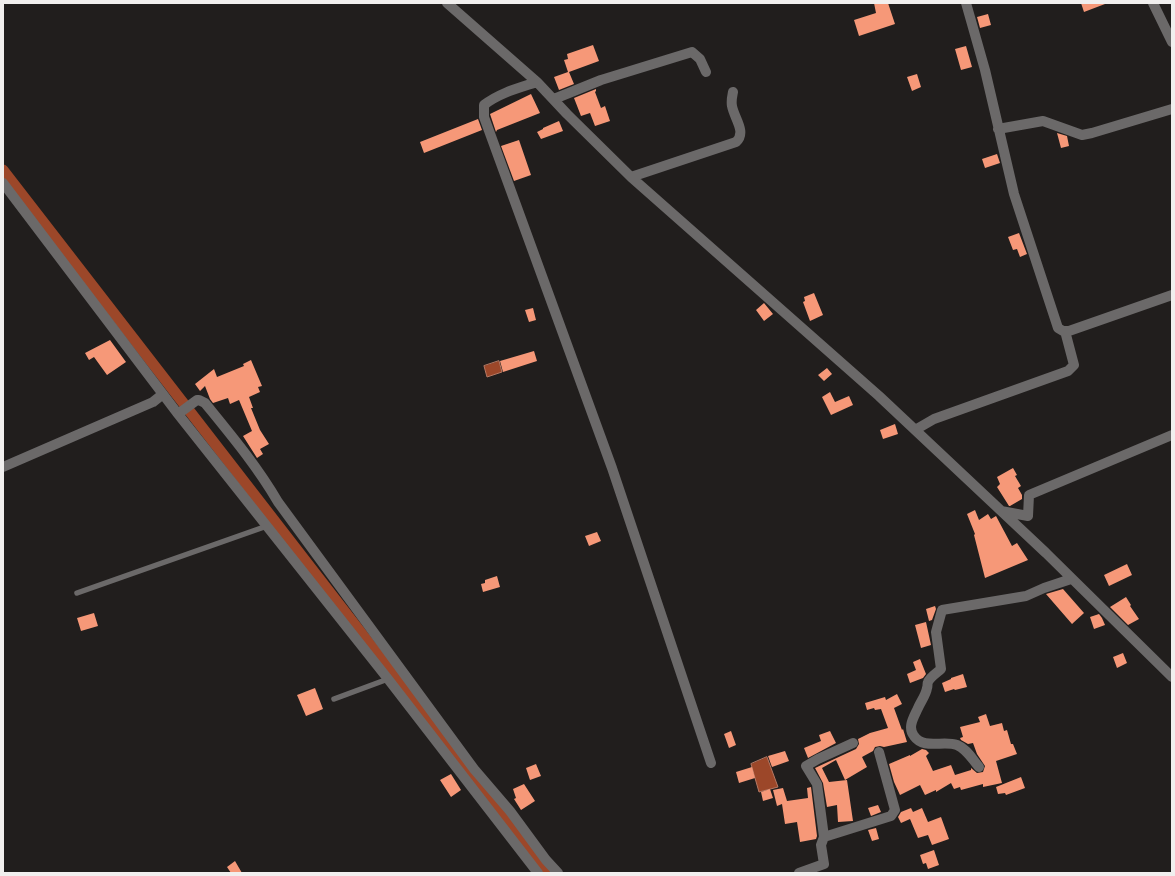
<!DOCTYPE html>
<html>
<head>
<meta charset="utf-8">
<style>
	body { margin:0 }
	#map { position:relative; width:1175px; height:876px; overflow:hidden; background:#211e1d; font-family:"Roboto Condensed",sans-serif }
	canvas { display:block }
	.frame { position:absolute; inset:0; border:4px solid #f1efee; pointer-events:none }
</style>
</head>
<body>
<div id="map">
<canvas width="1175" height="876"></canvas>
<div class="frame"></div>
</div>
<script>
const ctx = document.querySelector('canvas').getContext('2d');
ctx.lineJoin = 'round';
function paint(path, color) { ctx.fillStyle = color; ctx.fill(path, 'evenodd'); }
function stroke(path, color, width, dash) { ctx.strokeStyle = color; ctx.lineWidth = width; ctx.lineCap = dash ? 'butt' : 'round'; ctx.setLineDash(dash || []); ctx.stroke(path); }
const water = new Path2D(`
	M499,361L502,372L487,377L484,366Z
	M767,757L778,787L759,792L751,764Z`);
paint(water, '#9c4729');
stroke(water, '#b67964', 1);
stroke(new Path2D(`
	M3,170L547,873`), '#9c4729', 11);
paint(new Path2D(`
	M874,3H888L895,24L859,36L854,20L876,13Z
	M1081,3H1105V4L1084,12Z
	M988,14L991,25L980,28L977,17Z
	M593,45L599,61L569,72L574,84L559,90L554,77L568,72L564,60L568,59L567,54Z
	M966,46L972,67L961,70L955,49Z
	M917,74L921,87L912,91L907,77Z
	M596,89V91L595,92L601,108L605,106L610,121L595,126L590,113L581,116L574,98Z
	M531,94L540,113L497,130L496,132L490,114Z
	M478,119L482,130L424,153L420,142Z
	M559,121L563,131L541,139L537,132L543,129V128Z
	M1057,133L1067,136L1069,146L1061,148Z
	M519,140L531,175L514,181L501,146Z
	M997,154L1000,163L985,168L982,159Z
	M1019,233L1027,254L1020,257L1017,249L1013,250L1008,237Z
	M814,293L823,315L810,321L803,302L805,301L804,297Z
	M764,303L773,314L764,321L756,310Z
	M533,308L536,320L529,322L525,310Z
	M110,340L126,362L107,375L94,357L89,360L85,353Z
	M534,351L537,361L503,372L500,361Z
	M251,360L262,386L258,387L260,392L249,397L253,408H251L260,430L269,444L260,449L263,454L257,458L243,436L252,431L239,400L230,404L228,398L213,403L210,399L205,386L200,391L195,384L214,369L217,377L244,366L243,364Z
	M827,368L832,374L824,381L818,375Z
	M830,392L835,402L849,396L853,405L831,415L822,397Z
	M895,424L898,434L883,439L880,430Z
	M1013,468L1017,475L1015,476L1021,486L1018,488L1022,495V499L1010,506H1009L997,487L1000,484L997,477Z
	M975,510L979,520L988,514L991,519L996,516L1012,546L1017,543L1028,560L985,578L974,535L975,534L967,514Z
	M597,532L601,541L589,546L585,536Z
	M1127,564L1132,575L1109,586L1104,575Z
	M497,576L500,587L483,592L481,584L485,583V580Z
	M1063,589L1084,613L1072,624L1046,594Z
	M1126,597L1131,605L1130,606L1139,619L1128,625L1110,607Z
	M935,606L936,609L932,620L929,621L926,609Z
	M94,613L98,626L81,631L77,618Z
	M1099,614L1102,618L1105,625L1094,629L1090,617Z
	M926,622L931,645L921,648L915,625Z
	M1123,653L1127,663L1117,668L1113,657Z
	M920,659L926,674L923,678L910,683L907,674L916,670L913,662Z
	M963,674L967,687L955,690L954,689L945,692L942,683L951,679V678Z
	M315,688L323,709L306,716L297,695Z
	M897,694L902,704L894,708L902,730L903,729L907,742L884,747L880,746L875,747L873,751L862,757L867,767L845,780L836,760L822,768L829,782L847,780L853,821L838,822L837,805L827,807L823,783L815,768L856,749L859,744L858,739L870,733L888,728L881,709L875,710L874,708L867,710L865,703L885,697L886,700Z
	M986,714L990,726L1002,723L1004,731L1007,730L1011,744H1013L1017,754L996,761L1002,783L983,787V784L961,790L960,787L954,789L951,783L936,792V790L925,795L920,785L900,795L894,782L889,764L910,755V756L922,749L926,750L929,753L926,756L933,771L951,765L955,775L971,770V768L977,773L983,772L985,766L977,754L973,743L968,744L961,740L960,738L963,737L960,727L980,722L978,717Z
	M731,731L736,745L729,748L724,734Z
	M830,731L836,743L808,758L804,748L821,741L819,735Z
	M785,751L789,761L772,767L768,756Z
	M536,764L541,776L530,780L526,768Z
	M752,767L755,778L739,783L736,772Z
	M451,774L461,790L451,797L440,780Z
	M1021,777L1025,788L1006,795L1005,793L998,794L996,787Z
	M524,784L535,801L521,810L514,799L516,798L513,789Z
	M811,787L817,836L816,839L800,842L797,822L785,824L782,804L777,806L773,790L783,788L787,801L808,798L807,788Z
	M770,789L773,798L763,801L761,792Z
	M878,805L881,812L871,816L868,808Z
	M911,808L913,812L922,808L928,822L941,817L949,839L932,845L928,835L918,838L910,819L901,823L898,817L901,812Z
	M876,828L879,839L872,841L868,830Z
	M934,850L939,865L928,869L926,863L923,864L920,855Z
	M235,861L242,873H231L227,867Z`), '#f69878');
stroke(new Path2D(`
	M77,593L267,526
	M334,699L388,679`), '#6b6969', 5.5);
stroke(new Path2D(`
	M447,3L537,82L567,114L631,177L879,396L1046,553L1172,677
	M966,3L985,70L1014,194L1058,328L1063,331H1069L1172,295
	M1153,3L1172,42
	M537,82C519,88 499,93 484,105V117L612,468L711,763
	M554,99L601,80L692,52L700,59L706,72
	M998,129L1043,121L1082,135L1092,133L1172,109
	M631,177L736,142C747,132 734,118 732,106C731,101 732,97 733,92
	M3,183L178,414L388,679L538,873
	M178,414L197,400H199L205,403C231,435 257,466 278,502L474,769L510,811L546,860L558,873
	M915,430L934,419L1068,371L1074,365L1065,331
	M3,467L153,402L163,394
	M1001,511L1028,516L1029,495L1172,435
	M979,767C972,759 967,749 957,745C943,740 924,750 914,736C907,727 914,717 918,708C921,701 926,695 927,688C928,686 927,684 928,682C930,677 938,672 941,669L936,632L942,610L1026,596L1044,588L1071,579
	M824,837L817,784L806,766L818,759L853,743
	M799,873L824,864L821,845L824,837L891,816L895,810L879,752`), '#6b6969', 10);
</script>
</body>
</html>
